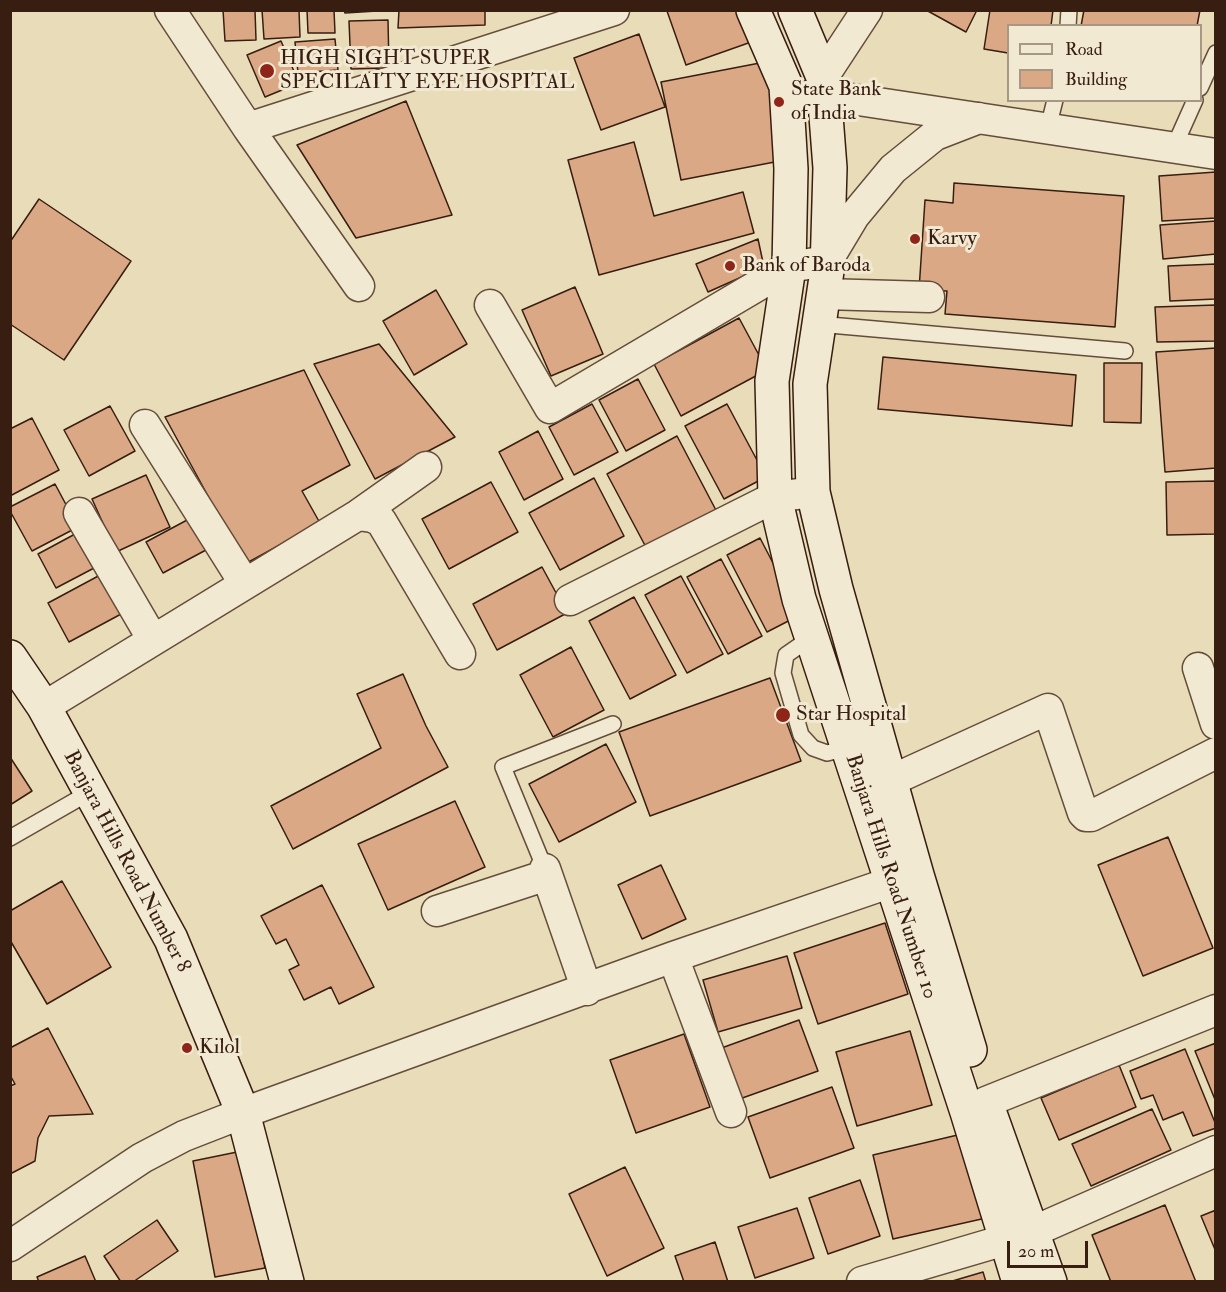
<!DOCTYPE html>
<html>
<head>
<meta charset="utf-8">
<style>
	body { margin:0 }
	#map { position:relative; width:1226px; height:1292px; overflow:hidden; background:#e9ddb9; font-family:"IM FELL Double Pica",serif }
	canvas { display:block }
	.frame { position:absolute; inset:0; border:12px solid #381d11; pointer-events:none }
	.legend { position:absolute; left:1007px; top:24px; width:195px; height:78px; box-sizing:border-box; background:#f1e9d2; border:2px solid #a79785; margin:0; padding:8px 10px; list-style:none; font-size:18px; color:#381d11 }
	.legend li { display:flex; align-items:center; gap:12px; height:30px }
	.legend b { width:30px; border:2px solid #a79785 }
	.scale { position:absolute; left:1007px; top:1241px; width:81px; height:27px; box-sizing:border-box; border:3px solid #381d11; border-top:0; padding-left:8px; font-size:18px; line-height:21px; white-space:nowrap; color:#381d11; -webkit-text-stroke:4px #f1e9d2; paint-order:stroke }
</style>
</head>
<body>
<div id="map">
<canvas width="1226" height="1292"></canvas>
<div class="frame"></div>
<ul class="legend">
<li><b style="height:8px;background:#f1e9d2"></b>Road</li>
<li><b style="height:16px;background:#dba886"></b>Building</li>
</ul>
<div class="scale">20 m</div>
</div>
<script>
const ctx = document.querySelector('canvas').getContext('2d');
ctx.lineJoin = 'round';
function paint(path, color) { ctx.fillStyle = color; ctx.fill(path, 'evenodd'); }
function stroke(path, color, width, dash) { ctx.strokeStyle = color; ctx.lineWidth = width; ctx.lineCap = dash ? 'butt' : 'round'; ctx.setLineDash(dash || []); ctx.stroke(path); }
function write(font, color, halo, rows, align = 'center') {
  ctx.font = font + ' "IM FELL Double Pica",serif'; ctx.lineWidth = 6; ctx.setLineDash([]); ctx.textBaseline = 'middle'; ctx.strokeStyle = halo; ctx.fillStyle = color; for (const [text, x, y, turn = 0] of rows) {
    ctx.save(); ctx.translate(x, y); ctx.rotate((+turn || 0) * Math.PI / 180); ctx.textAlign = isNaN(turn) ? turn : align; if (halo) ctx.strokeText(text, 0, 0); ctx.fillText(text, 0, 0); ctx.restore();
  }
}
const building = new Path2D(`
	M223,10H255L256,40L225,41Z
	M262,10H299L300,37L264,39Z
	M307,10H334L335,33H308Z
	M344,10H377V11L345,13Z
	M399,10H485V25L398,28Z
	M669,10H743L754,41L686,65L667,11Z
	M926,10H977L966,32Z
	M990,10H1053L1051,26H1008V53L984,49Z
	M1084,10H1200L1197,26H1081Z
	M388,20L389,68L351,69L349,21Z
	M639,34L665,107L601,130L574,58Z
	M335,39L338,70L298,73L295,42Z
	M281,41L299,83L265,97L247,55Z
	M765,62L785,160L681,180L661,82Z
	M406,101L452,215L356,238L297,145Z
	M634,142L654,216L743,192L754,233L599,275L568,160Z
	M1216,172V218L1162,221L1159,176Z
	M954,183L1124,196L1115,327L945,314L947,291L919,290L925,200L953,203Z
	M39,199L131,261L64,360L10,324V242Z
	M1216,221V254L1163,259L1160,225Z
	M758,239L764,267L708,292L696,264Z
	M1216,264V299L1170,301L1168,266Z
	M575,287L603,354L551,376L522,310Z
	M436,290L467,344L414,375L383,321Z
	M1216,305V341L1157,342L1155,307Z
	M739,318L767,370L681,416L654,364Z
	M379,344L455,437L375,479L314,364Z
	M1216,348V468L1165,472L1156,352Z
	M883,357L1076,375L1072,426L878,409Z
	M1104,363H1142L1141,423L1104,422Z
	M304,370L350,465L302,491L320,523L245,564L165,417Z
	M638,379L665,430L626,451L599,400Z
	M592,404L618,452L574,475L549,427Z
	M727,404L766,477L724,499L685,426Z
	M110,406L135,451L89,476L64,430Z
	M32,418L59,470L10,496V429Z
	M538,431L563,479L524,500L499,452Z
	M677,436L718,514L648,551L607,474Z
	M146,475L170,527L116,552L92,499Z
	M594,478L624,536L560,570L529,513Z
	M1216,481V534L1167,535L1166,482Z
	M491,482L518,532L449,569L422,519Z
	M55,484L78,527L32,551L10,511V507Z
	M189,519L206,550L163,573L146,542Z
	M77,533L96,567L56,588L38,554Z
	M760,538L800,615L767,632L727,555Z
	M721,559L762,636L728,654L687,577Z
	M542,567L567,613L497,650L473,604Z
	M102,574L123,613L69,642L48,603Z
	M681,576L723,654L687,673L645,595Z
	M634,597L676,675L630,699L589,621Z
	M571,647L604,710L553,737L520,675Z
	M403,674L426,726L448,767L293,849L271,806L381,748L357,694Z
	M770,678L801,761L650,816L619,732Z
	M606,744L636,802L559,842L529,784Z
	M10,757L32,791L10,805Z
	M455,801L485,867L388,910L358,844Z
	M1168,837L1213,948L1143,976L1098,865Z
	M661,865L686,919L642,939L618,885Z
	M62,881L111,967L47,1004L10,940V911Z
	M322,885L374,987L339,1004L331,987L304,1000L289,970L299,965L286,939L276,944L261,916Z
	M885,923L908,994L818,1024L794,953Z
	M787,956L802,1008L718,1032L703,980Z
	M799,1020L818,1071L734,1101L716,1050Z
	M48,1028L93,1114L49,1116L38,1138L35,1161L10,1174V1086L15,1084L10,1075V1048Z
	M910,1031L932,1105L857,1126L836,1052Z
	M684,1034L710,1107L636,1133L610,1060Z
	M1216,1043V1102L1195,1051Z
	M1185,1049L1216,1125V1128L1193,1136L1183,1112L1163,1120L1153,1095L1141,1099L1130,1071Z
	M1119,1065L1136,1107L1059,1140L1041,1098Z
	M832,1087L854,1148L770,1178L748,1117Z
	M1152,1109L1171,1150L1091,1186L1072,1144Z
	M966,1133L986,1218L893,1239L873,1155Z
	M242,1151L265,1268L215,1277L193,1161Z
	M625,1167L664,1248L607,1276L569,1194Z
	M860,1180L880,1236L828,1254L809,1198Z
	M1165,1205L1196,1282H1111L1092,1235Z
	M797,1208L814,1258L755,1278L738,1227Z
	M1216,1210V1252L1201,1216Z
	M157,1220L178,1251L133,1282H121L104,1256Z
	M715,1242L728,1282H684L675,1256Z
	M85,1256L96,1282H39L37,1277Z
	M983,1272L986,1282H949Z`);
paint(building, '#dba886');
stroke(building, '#381d11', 1.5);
const lane = new Path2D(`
	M1068,26L1069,10
	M1200,88L1216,53
	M1048,128L1055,100
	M1174,147L1195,100
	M818,324L1125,351
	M812,637L786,655L783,673L801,735L813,748L827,753L848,748
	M10,838L92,791
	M545,869L503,767L613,724`);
const street = new Path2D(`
	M170,10L248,128L614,10
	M823,77L867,10
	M786,98L825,95L1216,154
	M248,128L359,286
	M823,294L929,297
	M490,305L550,408L789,267L827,261L854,216L893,169L935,135L979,118
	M145,425L245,584
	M79,513L153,640
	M358,515L372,517L381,521L460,654
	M570,600L775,497L813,492
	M1198,668L1216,724
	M44,707L358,515L426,467
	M890,781L1048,709L1083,813L1086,816H1091L1216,753
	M545,869L587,990
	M437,911L547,875
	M673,957L731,1112
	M986,1102L1216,1010
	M10,1246L142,1158L184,1136L243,1113L673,957L892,882
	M862,1282L1032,1232L1216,1151`);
const secondary = new Path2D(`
	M753,10L786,86L791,169L789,267L772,381L775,497L799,599L967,1112L1019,1282
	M795,10L823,77L830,168L827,271L810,384L813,492L836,589L917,875L970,1050
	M10,657L44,707L171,939L243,1113L287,1282
	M988,1108L1050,1282`);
stroke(lane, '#644d3b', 18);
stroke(street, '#644d3b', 33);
stroke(secondary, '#381d11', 36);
stroke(lane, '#f1e9d2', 15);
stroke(street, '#f1e9d2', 30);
stroke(secondary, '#f1e9d2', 33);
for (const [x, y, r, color] of [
	[267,71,8,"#8f2418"],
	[779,102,6,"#8f2418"],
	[915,239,6,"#8f2418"],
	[730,266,6,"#8f2418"],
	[783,715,8,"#8f2418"],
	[187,1048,6,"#8f2418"]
]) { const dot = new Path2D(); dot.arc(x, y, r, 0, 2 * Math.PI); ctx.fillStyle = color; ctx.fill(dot); stroke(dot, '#f1e9d2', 2); }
write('21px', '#381d11', '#f1e9d2', [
	["HIGH SIGHT SUPER",280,59],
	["SPECILAITY EYE HOSPITAL",280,83],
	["State Bank",791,90],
	["of India",791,114],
	["Karvy",927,239],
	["Bank of Baroda",742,266],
	["Star Hospital",796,715],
	["Kilol",199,1048]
], 'left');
write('21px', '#381d11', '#f1e9d2', [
	["Banjara Hills Road Number 8",126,862,62],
	["Banjara Hills Road Number 10",890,877,72]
]);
</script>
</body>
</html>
